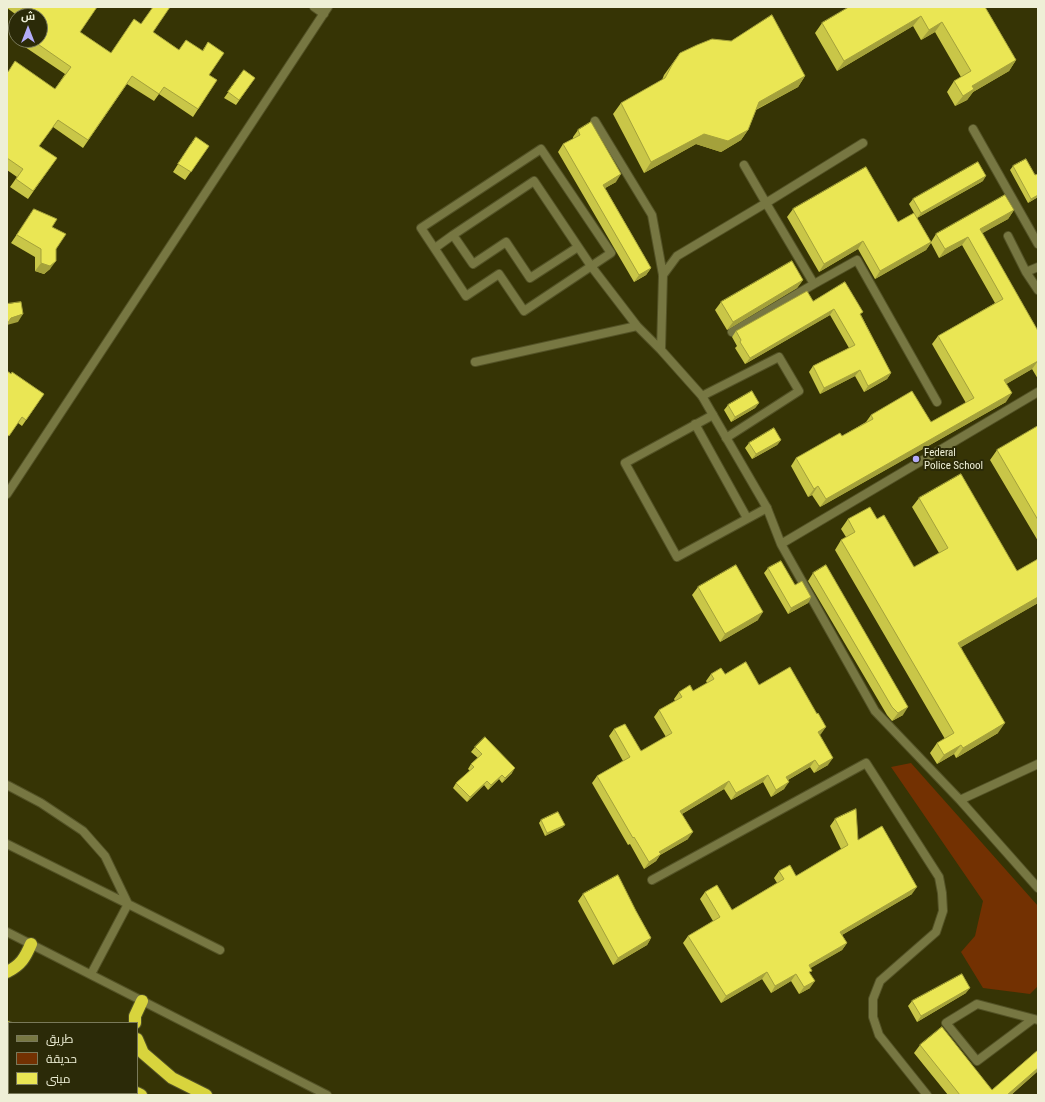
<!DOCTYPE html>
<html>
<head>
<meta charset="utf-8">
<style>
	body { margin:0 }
	#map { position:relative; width:1045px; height:1102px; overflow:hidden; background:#363405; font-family:"Roboto Condensed",Cairo,sans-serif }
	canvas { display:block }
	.frame { position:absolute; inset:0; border:8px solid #eeefd6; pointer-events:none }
	.legend { position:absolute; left:8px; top:1022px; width:130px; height:72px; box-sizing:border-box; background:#2b2a08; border:1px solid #79795a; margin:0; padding:5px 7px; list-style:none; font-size:12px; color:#eeefd6 }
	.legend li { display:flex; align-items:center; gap:8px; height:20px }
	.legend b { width:20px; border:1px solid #79795a }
	.north { position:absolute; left:8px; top:8px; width:40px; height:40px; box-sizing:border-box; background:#2b2a08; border:1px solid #79795a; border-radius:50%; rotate:0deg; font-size:11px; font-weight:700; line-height:16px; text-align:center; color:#eeefd6 }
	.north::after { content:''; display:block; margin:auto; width:14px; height:18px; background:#b4acf9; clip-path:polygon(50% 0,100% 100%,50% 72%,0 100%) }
</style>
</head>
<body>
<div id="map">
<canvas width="1045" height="1102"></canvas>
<div class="frame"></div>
<ul class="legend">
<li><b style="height:5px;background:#777742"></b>طريق</li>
<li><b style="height:11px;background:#733102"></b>حديقة</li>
<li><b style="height:11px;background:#eae654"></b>مبنى</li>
</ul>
<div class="north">ش</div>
</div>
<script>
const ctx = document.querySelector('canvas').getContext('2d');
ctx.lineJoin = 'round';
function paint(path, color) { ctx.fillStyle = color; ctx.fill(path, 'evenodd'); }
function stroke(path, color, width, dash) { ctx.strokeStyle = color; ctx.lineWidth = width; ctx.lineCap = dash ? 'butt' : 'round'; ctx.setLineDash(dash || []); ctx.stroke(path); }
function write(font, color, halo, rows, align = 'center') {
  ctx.font = font + ' "Roboto Condensed",sans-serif'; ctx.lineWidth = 4; ctx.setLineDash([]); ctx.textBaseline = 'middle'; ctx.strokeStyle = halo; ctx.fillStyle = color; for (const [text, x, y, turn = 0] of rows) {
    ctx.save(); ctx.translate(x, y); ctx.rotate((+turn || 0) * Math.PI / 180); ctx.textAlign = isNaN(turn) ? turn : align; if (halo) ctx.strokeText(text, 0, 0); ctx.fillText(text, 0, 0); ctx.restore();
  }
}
paint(new Path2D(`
	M911,763L1038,906V986L1030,994L983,988L961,952L975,936L983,901L891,767Z`), '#733102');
const lane = new Path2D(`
	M702,396L779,357L799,391L726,438
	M713,415L625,463L677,557L767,508
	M695,424L747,518
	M7,785L41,803L83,831L105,856L128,904L220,950
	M7,844L128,904L91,974`);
const street = new Path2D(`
	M314,7L324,14
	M973,129L1038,244
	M541,149L611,253L524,311L499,274L466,296L421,228Z
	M744,165L766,203L863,143
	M453,235L534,181L591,266L637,326
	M1008,236L1026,272L1038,290
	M435,248L453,235L473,264L506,242L530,278L578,247
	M1026,272L1038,267
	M663,275L677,256L766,203L814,284L732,332
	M814,284L857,260L937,402
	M661,350L702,396L713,415L767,508L781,544L875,711L960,800
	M475,362L637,326L661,350L663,275L652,215L595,121
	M7,494L328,7
	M781,544L1038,392
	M1038,764L960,800L1038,888
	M652,880L866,763L939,877L942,893L943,911L936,932L880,981L873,999V1017L879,1035L927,1095
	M7,932L327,1095
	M1033,1019L977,1061L946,1023L977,1004L1038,1020`);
const highway = new Path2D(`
	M7,972C21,965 25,958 31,944
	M135,1023V1016L142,1001
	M7,1027L9,1028
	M137,1039L143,1053L172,1078L206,1095
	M7,1072L9,1073
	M49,1093L53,1095
	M137,1093L141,1095`);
stroke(lane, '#535226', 10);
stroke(street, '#535226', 10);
stroke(highway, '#535226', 14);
stroke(lane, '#777742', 8);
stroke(street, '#777742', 8);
stroke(highway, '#d8d43d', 12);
paint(new Path2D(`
	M7,7H97L80,32L111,53L153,32L179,50L202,51L208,42L209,75L217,80L193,117L159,94L154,101L127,84L83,148L53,127L39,146L57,158L28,199L10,187L17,177L7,170V71L55,89L65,74L25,47L30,40H40V16H18L7,8Z
	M985,7L1016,60L1009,71L973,92L967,100L955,106L947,92L954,81L961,77L935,32L921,40L913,26L837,71L815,33L822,23Z
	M680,53L805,76L798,87L756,110L748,130L741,140L721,152L696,144L644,173L613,114L621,103L662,80L664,75Z
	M244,70L255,78L236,105L224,98Z
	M578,130L616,182L605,188L651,268L646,275L634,282L558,152L563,144L573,139V137Z
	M190,145L209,146L185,180L173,172Z
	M1013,166L1035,175L1038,174V197L1028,203L1010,170Z
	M983,181L917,218L931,242L936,234L1014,210L1008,219L982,233L1038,331V379L1032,369L1006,384V402L820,507L812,495L808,497L791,466L796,458L842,436L866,422L871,415L931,422L966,403L932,344L938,336L995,303L962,245L939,258L931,243L926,250L875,279L858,249L819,272L787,217L793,209L898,222L914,213L909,204L913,199Z
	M34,209L56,249L50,269L44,274L35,271V257L11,243Z
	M803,280L797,288L727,330L715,310L721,302Z
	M813,301L861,315L891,373L887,379L864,392L855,376L820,394L809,372L813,366L849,348L830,315L745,364L735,348L737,346L732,337L736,331Z
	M7,371L44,394L22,426L18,423L7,438Z
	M759,403L755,408L731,422L724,410L728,405Z
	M1038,426V541L990,460L997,450Z
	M781,440L777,445L752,459L745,448L749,443Z
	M919,498L1017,571L1038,559V603L961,647L998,733L956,758L954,754L937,764L930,753L937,743L945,739L835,550L841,540L846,537L841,529L848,519H877L914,567L939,553L912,507Z
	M768,568L795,585L811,597L808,603L788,614L764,573Z
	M813,573L903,715L892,721L887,715L808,581Z
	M698,587L758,620L720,642L692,595Z
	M711,674H725L759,685L821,734L819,735L828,765L814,773L810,767L788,780L784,789L771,797L763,782L731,800L724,789L682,814L688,839L660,855L656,861L644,869L630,844L628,845L592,783L597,776L623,761L609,736L614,729L641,751L666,737L654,717L659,710L675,701L674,699L679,692L693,691L707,683L706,681Z
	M475,747L512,773L502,783L499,779L488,790L484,785L467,802L453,788L456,783L470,771L468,769L471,764L478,758L471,752Z
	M835,819L858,840L912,894L842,935L847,943L842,950L810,968V988L799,994L791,981L771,993L762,979L721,1003L683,943L688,936L713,921L700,899L705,892L732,910L777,883L774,878L779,871L796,876L841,849L830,826Z
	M541,820L563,827L545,836L539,823Z
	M583,894L636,911L651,938L647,945L613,965L578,901Z
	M966,993L917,1022L908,1006L912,1001Z
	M920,1045L992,1090L1038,1050V1071L1011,1095H948L914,1053Z`), '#c9c648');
paint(new Path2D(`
	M921,16L913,26L837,71L844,61Z
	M942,22L935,32L921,40L929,30Z
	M1016,60L1009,71L973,92L967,100L955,106L963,96L972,86Z
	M805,76L798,87L751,112L759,102Z
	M748,130L741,140L721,152L696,144L644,173L651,162L704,134Z
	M621,174L616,182L598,192L603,185Z
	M986,176L983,181L917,218L921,213Z
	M1038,195V197L1028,203L1031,199Z
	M1014,210L1008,219L974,238L980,229Z
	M968,237L962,245L939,258L945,249Z
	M863,241L858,249L819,272L824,264Z
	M931,242L926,250L875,279L880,271Z
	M56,261L50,269L44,274L35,271L41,263Z
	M651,268L646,275L634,282L639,275Z
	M803,280L797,288L727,330L733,322Z
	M834,309L830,315L745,364L750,358Z
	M23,314L18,322L7,325V324L11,318Z
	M1038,361L1032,369L998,389L1004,380Z
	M860,370L855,376L820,394L824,388Z
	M891,373L887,379L864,392L868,386Z
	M1012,393L1006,402L820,507L826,499Z
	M759,403L755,408L731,422L735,417Z
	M781,440L777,445L752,459L756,454Z
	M818,486L812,495L808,497L814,489Z
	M811,597L808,603L788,614L791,608Z
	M1038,597V603L951,653L958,643Z
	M763,612L758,620L720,642L725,634Z
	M908,707L903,715L892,721L898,713Z
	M1005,723L998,733L956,758L963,748Z
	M826,727L821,734L813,739L818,732Z
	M961,745L954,754L937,764L944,755Z
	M833,758L828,765L814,773L819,766Z
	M815,760L810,767L781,784L786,777Z
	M515,768L512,773L502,783L505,778Z
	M502,775L499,779L488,790L491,785Z
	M768,775L763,782L731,800L736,793Z
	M487,781L484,785L467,802L470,797Z
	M729,781L724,789L675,818L680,811Z
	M789,782L784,789L771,797L776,790Z
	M565,825L563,827L545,836L547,833Z
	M693,832L688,839L660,855L656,861L644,869L649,862L659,852Z
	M917,887L912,894L835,939L840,932Z
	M651,938L647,945L613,965L618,958Z
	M847,943L842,950L804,972L809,965Z
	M767,972L762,979L721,1003L726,996Z
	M796,974L791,981L771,993L775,986Z
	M815,981L810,988L799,994L804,987Z
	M970,988L966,993L917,1022L921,1016Z
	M1038,1068V1071L1011,1095H1007Z`), '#a4a13b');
const building = new Path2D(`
	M21,7H97L80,32L111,53L134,19L141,24L153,7H170L153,32L179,50L186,40L203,51L208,42L224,53L209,75L217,80L198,109L164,87L159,94L132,76L88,140L58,120L39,146L57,158L33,191L16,179L23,169L7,158V71L8,72L15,61L55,89L71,67L32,40H40V26L42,22L40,21V16H34Z
	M849,7H985L1016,60L972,86L974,89L963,96L954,81L971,71L942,22L929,30L921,16L844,61L822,23Z
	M772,15L805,76L759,102L748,130L728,141L704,134L651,162L621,103L665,78L672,65L680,53L697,45L712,39L731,41Z
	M244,70L255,78L239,100L228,92Z
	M591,122L621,174L603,185L651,268L639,275L563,144L580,135L578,130Z
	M196,137L209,146L191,172L178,164Z
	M1026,159L1035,175L1038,174V195L1031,199L1013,166Z
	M978,162L986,176L921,213L913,199Z
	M866,167L898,222L914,213L931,242L880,271L863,241L824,264L793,209Z
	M1005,195L1014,210L980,229L1038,331V361L1004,380L1012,393L826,499L818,486L814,489L796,458L840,433L842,436L873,419L871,415L912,391L931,422L974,398L938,336L1003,299L968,237L945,249L936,234Z
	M34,209L57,219L52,227L66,234L56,249V261L50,266L41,263V249L17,235Z
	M792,261L803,280L733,322L721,302Z
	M845,282L863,312L860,314L891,373L868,386L860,370L824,388L813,366L855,345L834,309L750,358L740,342L741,340L736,331L807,291L813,301Z
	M21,302L23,314L11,318L7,324V304Z
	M7,371L11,374L12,372L44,394L26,420L22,417L9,436L7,434Z
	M752,391L759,403L735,417L728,405Z
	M1038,426V520L997,450Z
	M774,428L781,440L756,454L749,443Z
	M961,474L1017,571L1038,559V597L958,643L1005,723L963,748L961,745L944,755L937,743L954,733L841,540L855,532L848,519L870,507L877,519L884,515L914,567L948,548L919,498Z
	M781,561L795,585L802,581L811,597L791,608L768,568Z
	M736,565L763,612L725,634L698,587Z
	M826,565L908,707L898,713L892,707L813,573Z
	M746,662L759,685L790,667L817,714L818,713L826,727L818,732L833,758L819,766L815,760L786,777L789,782L776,790L768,775L736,793L729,781L680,811L693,832L659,852L661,854L649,862L634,837L633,838L597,776L630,757L614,729L625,724L641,751L672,733L659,710L682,697L679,692L690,685L693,691L714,679L711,674L721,668L725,674Z
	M485,737L515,768L505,778L502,775L491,785L487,781L470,797L456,783L474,767L471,764L482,754L475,747Z
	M856,809L858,840L882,826L917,887L840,932L847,943L809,965L812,971L809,972L815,981L804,987L796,974L775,986L767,972L726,996L688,936L720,917L705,892L717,885L732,910L784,879L779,871L790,865L796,876L848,845L835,819Z
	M558,812L565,825L547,833L541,820Z
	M618,875L636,911L651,938L618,958L583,894Z
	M962,974L970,988L921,1016L912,1001Z
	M942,1027L992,1090L1038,1050V1068L1007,1095H960L920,1045Z`);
paint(building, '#eae654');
stroke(building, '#a4a13b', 1);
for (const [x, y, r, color] of [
	[916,459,4,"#b4acf9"]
]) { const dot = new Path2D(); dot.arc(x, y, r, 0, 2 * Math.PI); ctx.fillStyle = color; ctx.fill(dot); stroke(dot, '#2b2a08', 1.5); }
write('11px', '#eeefd6', '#2b2a08', [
	["Federal",924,453],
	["Police School",924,466]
], 'left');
</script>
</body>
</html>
